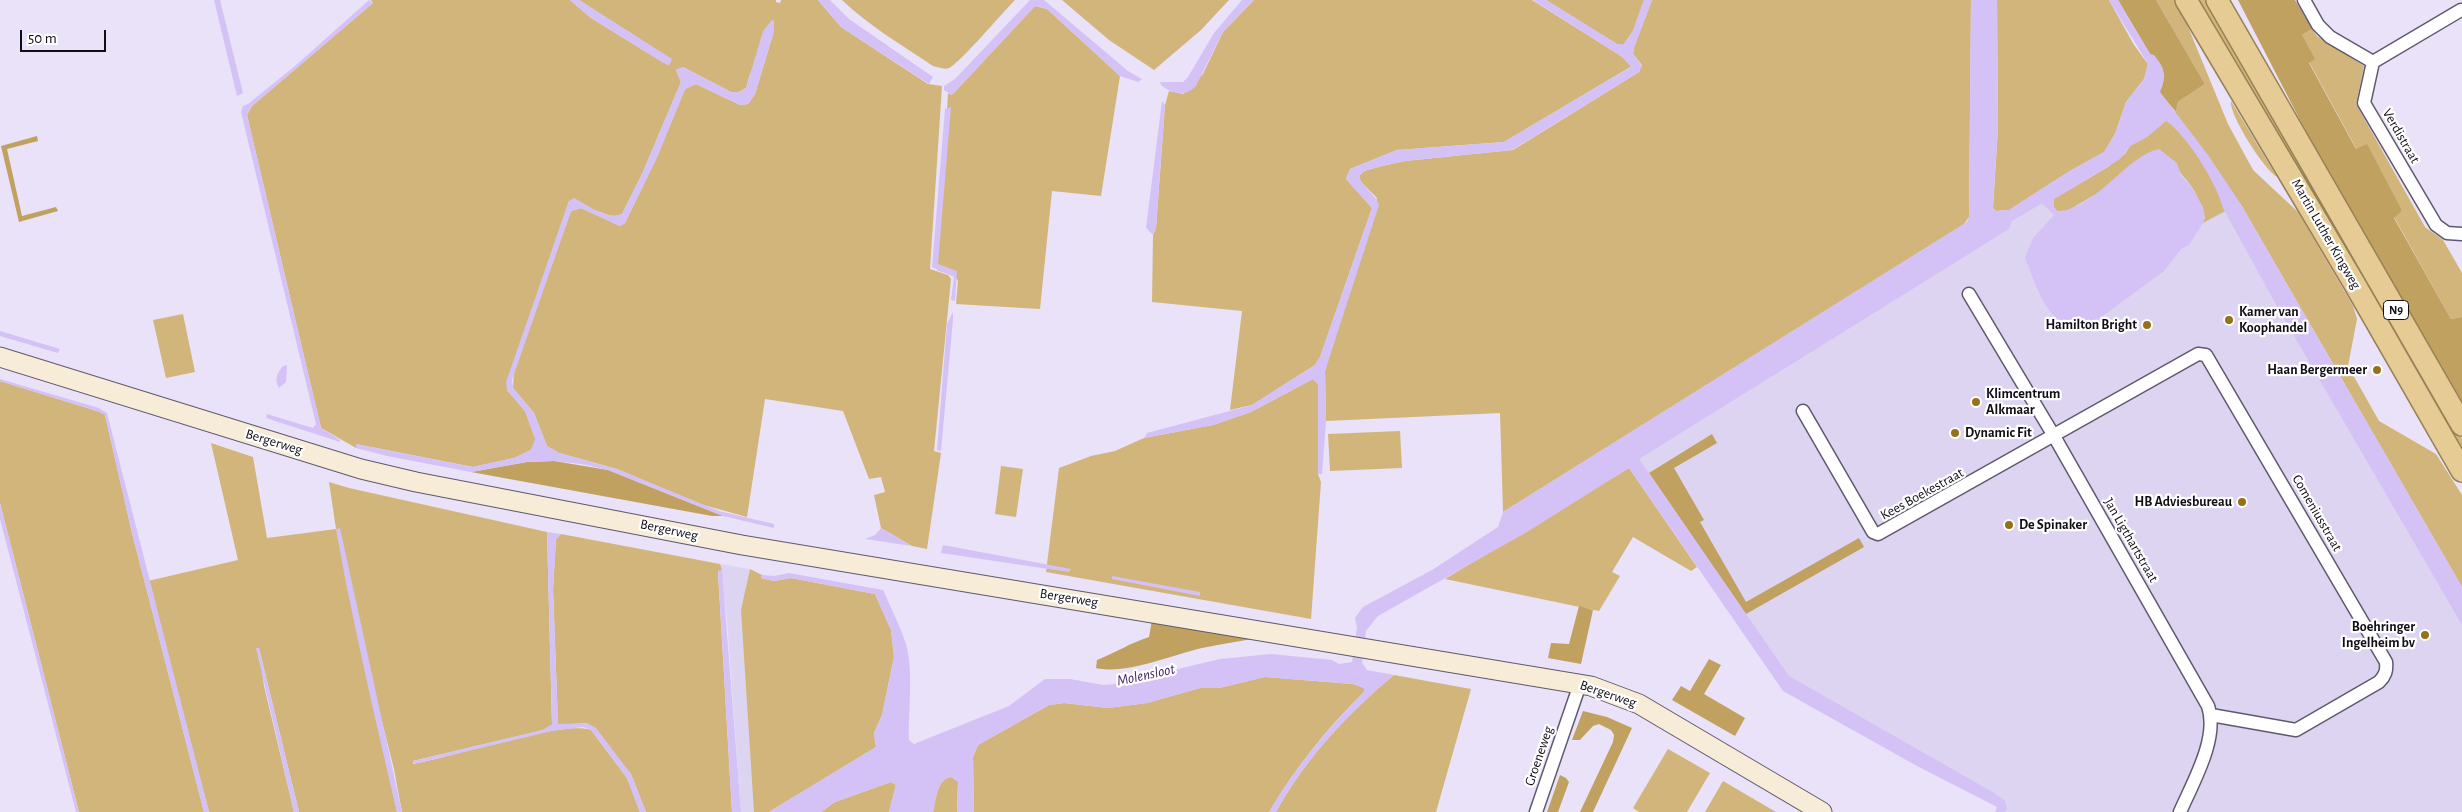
<!DOCTYPE html>
<html>
<head>
<meta charset="utf-8">
<style>
	body { margin:0 }
	#map { position:relative; width:2462px; height:812px; overflow:hidden; background:#e9e2f9; font-family:"Alegreya Sans",sans-serif }
	canvas { display:block }
	.scale { position:absolute; left:20px; top:30px; width:86px; height:22px; box-sizing:border-box; border:2px solid #100d15; border-top:0; padding-left:6px; font-size:15px; line-height:18px; white-space:nowrap; color:#100d15; -webkit-text-stroke:4px #fff; paint-order:stroke }
</style>
</head>
<body>
<div id="map">
<canvas width="2462" height="812"></canvas>
<div class="scale">50 m</div>
</div>
<script>
const ctx = document.querySelector('canvas').getContext('2d');
ctx.lineJoin = 'round';
function paint(path, color) { ctx.fillStyle = color; ctx.fill(path, 'evenodd'); }
function stroke(path, color, width, dash) { ctx.strokeStyle = color; ctx.lineWidth = width; ctx.lineCap = dash ? 'butt' : 'round'; ctx.setLineDash(dash || []); ctx.stroke(path); }
function write(font, color, halo, rows, align = 'center') {
  ctx.font = font + ' "Alegreya Sans",sans-serif'; ctx.lineWidth = 4.5; ctx.setLineDash([]); ctx.textBaseline = 'middle'; ctx.strokeStyle = halo; ctx.fillStyle = color; for (const [text, x, y, turn = 0] of rows) {
    ctx.save(); ctx.translate(x, y); ctx.rotate((+turn || 0) * Math.PI / 180); ctx.textAlign = isNaN(turn) ? turn : align; if (halo) ctx.strokeText(text, 0, 0); ctx.fillText(text, 0, 0); ctx.restore();
  }
}
paint(new Path2D(`
	M2166,107L2462,601V812H1998L2001,805L1786,686L1625,454Z
	M720,564L750,569L746,587L756,812H741L727,620Z`), '#ddd4f2');
paint(new Path2D(`
	M371,0H570L591,18L664,63H670L671,59L579,0H776V2L780,3L781,0H818L841,27L928,84L942,86L930,269L948,275L951,279L934,451L941,453L927,549L912,546L881,528L874,495L885,492L881,477L869,479L843,411L765,399L747,517L700,504L617,469L559,453L547,446L534,413L513,388L514,371L571,211L581,208L620,226L625,223L657,157L685,89L696,84L740,105L748,104L755,94L774,31L750,74L746,88L739,92H731L683,67L676,70L681,82L642,174L622,214L614,217L569,201L507,382V390L525,411L536,439L531,450L514,458L473,467L356,444V448L321,428L247,115L252,106L373,3Z
	M842,0H1015C1003,12 960,63 949,68C944,70 938,67 933,66C902,45 869,26 842,0Z
	M1062,0H1229L1201,30L1154,70L1109,40Z
	M1254,0H1532L1621,56L1632,66L1504,142L1397,150L1350,169L1346,179L1372,208L1320,357L1315,365L1252,405L1230,410L1242,311L1152,302L1153,235L1156,228L1165,105L1169,91L1183,94L1203,74L1223,32Z
	M1546,0H1644L1633,31L1624,44H1617Z
	M1652,0H1971L1969,217L1964,224L1503,512L1500,413L1326,421L1325,371L1377,198L1361,182L1359,176L1364,171L1382,166L1405,161L1513,150L1639,72L1642,65L1633,54L1634,47Z
	M1997,0H2109L2134,45L2148,64L2144,79L2126,102L2115,134L2104,152L2068,172L2009,210L1996,211L1993,208L1998,127Z
	M2156,0H2177L2228,124L2253,170L2298,212L2353,306L2357,319L2348,366L2379,421L2436,454L2462,495V587L2240,203L2203,223L2205,217C2201,207 2198,196 2192,187C2186,178 2179,174 2176,163L2096,194L2067,211H2057L2054,207V199L2108,167L2125,154L2130,146L2147,137L2176,112L2178,102L2205,84Z
	M2193,0H2210L2462,439V456Z
	M1035,6L1047,9L1120,76L1101,196L1052,191L1040,309L956,304L958,281L955,276L937,270L948,93L952,95Z
	M2312,29L2317,36L2364,66L2356,104L2425,227L2443,240L2462,273V317L2451,319L2394,217L2401,212V208L2367,145L2357,150L2309,62L2302,35Z
	M2231,101L2277,177C2264,169 2229,115 2231,101Z
	M183,314L195,372L166,378L153,320Z
	M1313,379L1318,384V474L1321,482L1311,619L1046,572L1059,468L1091,456L1115,451L1144,438L1213,425L1251,412Z
	M0,381L100,412L105,415L132,533L204,812H79L0,503Z
	M1400,431L1402,468L1330,471L1328,434Z
	M211,443L253,457L267,538L336,529L329,482L349,488L547,532L552,725L543,730L413,761V764C451,758 562,720 591,730L627,778L640,812H402L394,769L343,568L397,812H299L259,648L264,686L294,812H209L148,581L238,560Z
	M1001,466L1023,469L1016,517L995,514Z
	M1629,468L1697,567L1691,571L1633,537L1612,572L1620,576L1599,611L1445,579Z
	M561,534L720,564L722,570L718,572L732,812H646L631,774L587,723L558,725L553,589L556,539Z
	M750,569L762,575L761,578L774,581L791,578L875,594L891,630L894,657L882,715L874,733L876,747L769,812H754L741,610Z
	M1394,675L1471,689L1436,812H1276C1305,759 1348,713 1394,675Z
	M1265,677L1353,684L1364,688V692C1328,727 1295,768 1269,812H974L973,757L978,745L1049,705L1064,703L1108,708L1147,703L1200,688H1219Z
	M1668,749L1710,773L1687,812H1639L1633,808Z
	M951,777L958,781L957,812H933C936,800 937,779 951,777Z
	M1723,781L1776,812H1705Z
	M891,782L896,785L889,812H821L835,802Z`), '#d2b57a');
paint(new Path2D(`
	M2118,0H2156L2205,84L2178,102L2176,112L2159,92C2168,76 2164,64 2150,54Z
	M2238,0H2295L2312,29L2302,35L2315,59L2309,63L2356,149L2367,144L2401,208V212L2394,218L2451,319L2462,317V411L2347,211Z
	M37,136L38,141L7,149L22,216L56,207L58,211L19,222L1,146Z
	M1712,434L1717,443L1674,468L1704,520L1700,522L1746,602L1859,538L1864,547L1746,614L1649,473Z
	M554,461L608,470L723,516H712L471,472L527,462Z
	M1579,606L1593,610L1581,664L1548,658L1551,643L1569,644Z
	M1152,620L1259,638C1240,641 1221,644 1202,648C1171,655 1126,675 1096,668L1097,660C1115,653 1130,643 1149,637Z
	M1709,659L1721,665L1704,694L1745,718L1735,736L1672,700L1681,686L1690,691Z
	M1583,711L1607,717L1632,728L1593,812H1580L1613,742L1614,735L1611,730L1599,724L1593,726L1580,740H1572Z
	M1560,775L1566,778L1569,782L1558,812H1547Z`), '#c0a15f');
paint(new Path2D(`
	M214,0H220L243,93L237,96Z
	M369,0L373,3L252,106L247,115L321,428L340,440V442L266,418L267,414L313,428L316,424L241,112L243,106L248,104L295,66Z
	M570,0H579L672,59L669,66L591,18Z
	M818,0H830L849,19L933,77L929,84L841,27Z
	M1030,0H1044L1128,71L1142,79L1138,82L1120,76L1047,9L1035,6L952,95L944,90V86L955,79Z
	M1242,0H1254L1223,32L1196,86C1185,97 1172,94 1161,85L1160,82H1183L1188,77L1214,33Z
	M1533,0H1546L1617,44H1624L1633,31L1644,0H1652L1634,48L1633,54L1642,66L1639,72L1512,150L1405,161L1382,166L1364,171L1359,176C1362,188 1375,193 1379,205L1325,371L1326,421L1322,474H1318V384L1313,379L1251,412L1213,425L1144,438L1147,433L1252,405L1315,365L1320,357L1372,208L1346,179L1350,169L1397,150L1504,142L1631,67L1621,56Z
	M1971,0H1997L1998,127L1993,208L1996,211L2009,210L2068,172L2104,152L2115,134L2126,102L2144,79L2148,64L2109,0H2118L2150,54L2154,55C2164,67 2167,77 2160,92L2208,155L2240,203L2462,587V625L2279,310L2223,208C2217,184 2187,135 2166,121L2147,137L2130,146L2120,159L2054,199V207L2057,211C2093,212 2127,155 2159,149L2177,163L2181,176L2191,186L2203,207L2205,217L2203,223L2189,245L2182,248L2164,271L2096,321L2076,330C2045,321 2036,284 2025,258L2033,238L2054,215L2044,205L2041,204L2012,221L2009,229L1993,239L1639,459L1789,676L1996,794L2005,801L2007,808L2005,812H1995L1997,807L1917,766L1783,691L1629,468L1527,532L1378,616L1366,631L1362,663L1367,670L1394,675C1348,713 1305,759 1276,812H1269C1295,768 1328,728 1364,692V688L1353,684L1265,677L1219,688H1200L1147,703L1108,708L1064,703L1049,705L978,745L973,757L974,812H957L958,782L951,777C937,779 936,800 933,812H889L896,785L891,782L835,802L821,812H769L876,747L874,733L882,715L894,657L891,630L875,594L791,578L774,581L761,578L762,575L774,576L789,573L883,590C891,608 900,626 906,644C914,673 908,710 909,740L914,744L1009,706L1045,679H1070L1103,685L1115,684L1220,659L1271,654L1332,660L1339,664L1352,662L1357,628L1355,618L1363,607L1432,570L1498,527L1503,512L1967,222L1969,217Z
	M772,20L774,21V31L755,94L748,104L740,105L696,84L685,89L657,157L625,223L620,226L581,208L571,211L512,380L513,388L534,413L547,446L559,453L617,469L719,511L774,524V528L723,516L608,470L581,464L554,461L527,462L471,472L387,456L356,448V444L472,467L514,458L531,450L535,439L525,411L507,390L506,382L569,201L574,198C588,205 605,220 622,214L642,174L681,82L676,70L683,67L731,92H739L746,88L763,31Z
	M1162,101L1165,105L1156,228L1153,235L1146,228Z
	M951,107L938,264L957,271L955,301L951,300L954,277L932,267L945,109Z
	M953,312V320L941,451L937,450L947,324Z
	M0,331L60,349L58,353L0,336Z
	M287,365L286,382L279,388C274,380 277,373 283,366Z
	M0,379L99,408L107,413L209,812H204L132,533L105,415L100,412L0,381Z
	M0,503L79,812H76L0,519Z
	M340,528L402,812H397C375,718 353,624 336,529Z
	M881,528L912,546L865,539L875,535Z
	M547,532L561,534L556,540L553,589L558,724L587,723L596,728L631,774L646,812H640L627,778L595,735L591,730L583,727L552,731L414,764L413,761L543,730L552,724Z
	M943,545L1071,569L1069,572L941,553Z
	M722,570L741,812H732L718,571Z
	M1112,576L1200,592V596L1112,579Z
	M256,648H259L299,812H294Z`), '#d4c2f6');
const minor = new Path2D(`
	M2304,0L2318,25L2330,37L2373,62L2364,103L2436,225L2447,233L2462,234
	M2373,62L2461,10
	M1969,294L2054,436L2208,706C2219,738 2193,782 2180,812
	M1803,411L1873,532L1878,534L2198,354L2206,355L2386,662C2387,671 2385,676 2379,682L2296,730L2211,715
	M1536,812L1580,684`);
const secondary = new Path2D(`
	M0,357L361,469L416,482L742,545L1591,686L1639,704L1822,812`);
const trunk = new Path2D(`
	M2186,0L2354,283L2462,471
	M2217,0L2462,425`);
stroke(minor, '#60596d', 15);
stroke(secondary, '#60596d', 21);
stroke(trunk, '#978156', 24);
stroke(minor, '#fff', 12);
stroke(secondary, '#f6ecd7', 19);
stroke(trunk, '#e6cc94', 21);
for (const [x, y, r, color] of [
	[2229,320,5,"#95721a"],
	[2147,325,5,"#95721a"],
	[2377,370,5,"#95721a"],
	[1976,402,5,"#95721a"],
	[1955,433,5,"#95721a"],
	[2242,502,5,"#95721a"],
	[2009,525,5,"#95721a"],
	[2425,635,5,"#95721a"]
]) { const dot = new Path2D(); dot.arc(x, y, r, 0, 2 * Math.PI); ctx.fillStyle = color; ctx.fill(dot); stroke(dot, '#fff', 2); }
for (const [x, y, w] of [
	[2396,310,25]
]) { const box = new Path2D(); box.roundRect(x - w / 2, y - 9.5, w, 19, 4); ctx.fillStyle = '#fff'; ctx.fill(box); stroke(box, '#100d15', 1); }
write('bold 12px', '#100d15', null, [
	["N9",2396,310]
]);
write('14px', '#100d15', '#fff', [
	["Verdistraat",2401,136,60],
	["Martin Luther Kingweg",2326,234,60],
	["Bergerweg",274,442,17],
	["Kees Boekestraat",1922,494,-29],
	["Comeniusstraat",2317,513,60],
	["Bergerweg",669,530,12],
	["Jan Ligthartstraat",2131,540,60],
	["Bergerweg",1069,598,9],
	["Bergerweg",1608,694,19],
	["Groeneweg",1539,756,-71]
]);
write('bold 14px', '#100d15', '#fff', [
	["Kamer van",2239,312],
	["Koophandel",2239,328],
	["Hamilton Bright",2137,325,"right"],
	["Haan Bergermeer",2367,370,"right"],
	["Klimcentrum",1986,394],
	["Alkmaar",1986,410],
	["Dynamic Fit",1965,433],
	["HB Adviesbureau",2232,502,"right"],
	["De Spinaker",2019,525],
	["Boehringer",2415,627,"right"],
	["Ingelheim bv",2415,643,"right"]
], 'left');
write('italic 15px', '#402069', '#fff', [
	["Molensloot",1146,675,-12]
]);
</script>
</body>
</html>
